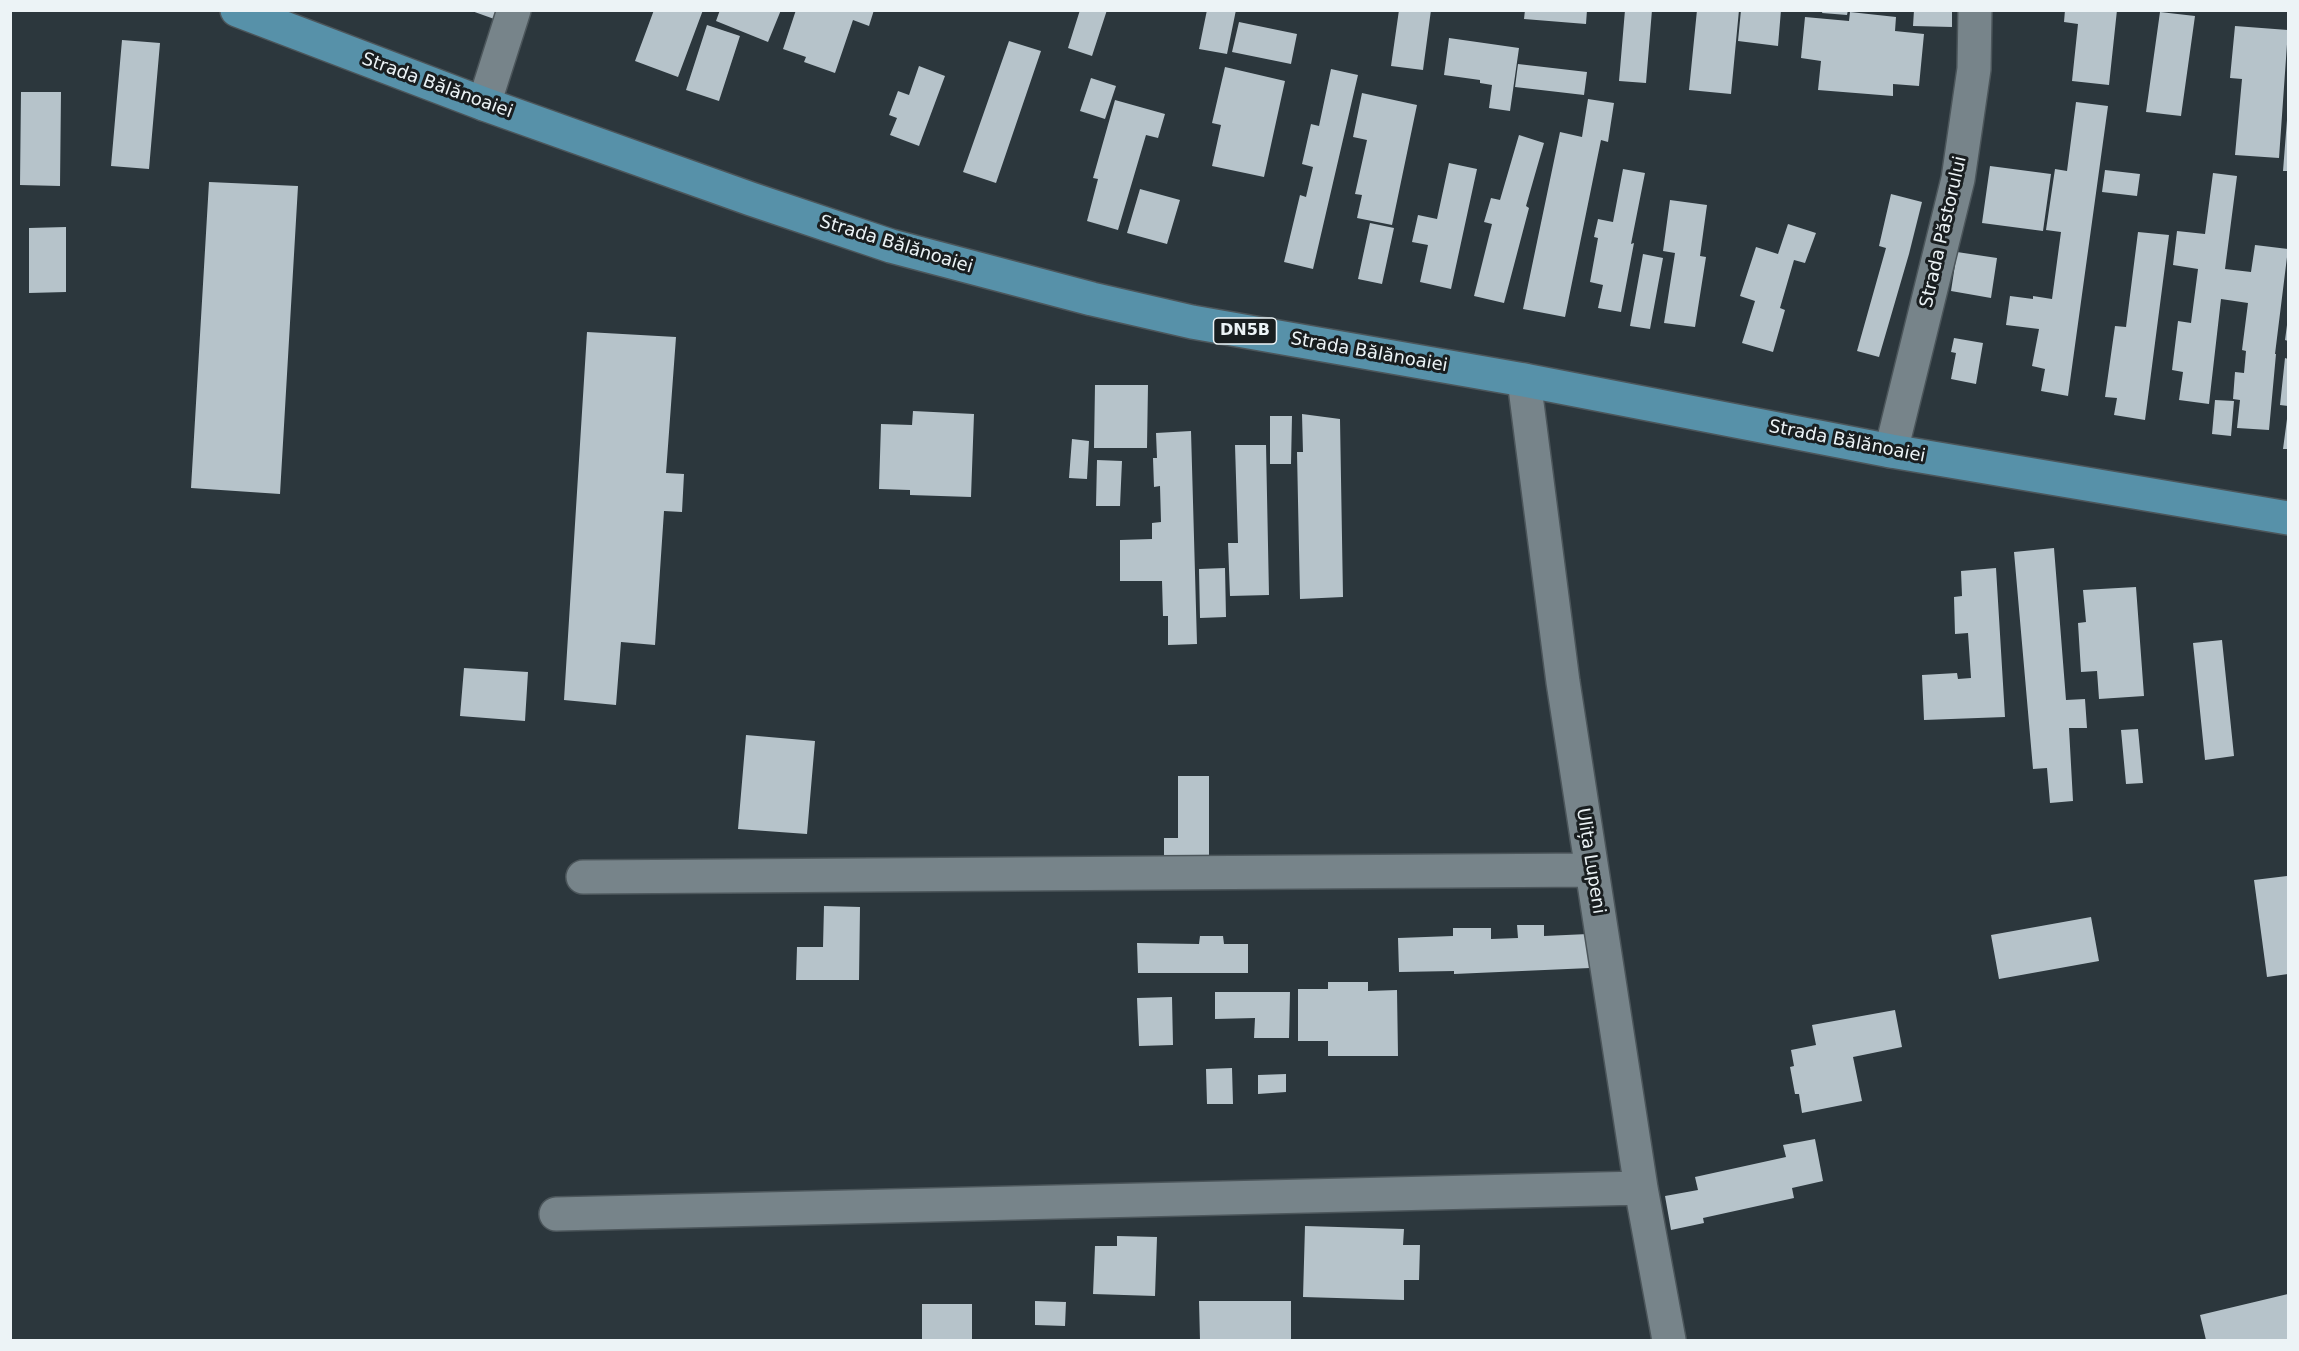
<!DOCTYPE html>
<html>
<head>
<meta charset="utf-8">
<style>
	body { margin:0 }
	#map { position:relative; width:2299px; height:1351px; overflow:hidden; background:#2c373d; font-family:"DejaVu Sans",sans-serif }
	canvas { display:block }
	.frame { position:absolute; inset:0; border:12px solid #ecf3f6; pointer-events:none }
</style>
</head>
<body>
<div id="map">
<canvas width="2299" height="1351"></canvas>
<div class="frame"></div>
</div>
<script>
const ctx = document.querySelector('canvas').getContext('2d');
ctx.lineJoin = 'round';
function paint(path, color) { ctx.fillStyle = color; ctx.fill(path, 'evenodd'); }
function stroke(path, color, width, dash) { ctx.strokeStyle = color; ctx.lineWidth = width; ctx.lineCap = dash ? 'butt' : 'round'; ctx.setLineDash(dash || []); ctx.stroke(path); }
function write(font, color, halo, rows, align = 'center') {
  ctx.font = font + ' "DejaVu Sans",sans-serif'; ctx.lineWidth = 6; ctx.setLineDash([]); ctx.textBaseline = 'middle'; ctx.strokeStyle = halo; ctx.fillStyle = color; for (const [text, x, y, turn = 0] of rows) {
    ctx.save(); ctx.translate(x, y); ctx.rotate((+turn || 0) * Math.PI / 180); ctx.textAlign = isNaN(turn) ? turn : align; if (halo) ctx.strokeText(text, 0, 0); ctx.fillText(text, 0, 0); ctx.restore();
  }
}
paint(new Path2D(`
	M469,10H500L497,20Z
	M654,10H703L678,77L635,61Z
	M720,10H781L768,42L716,21Z
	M796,10H874L869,26L853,20L835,73L804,62L806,57L783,49Z
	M1080,10H1107L1092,56L1068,48Z
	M1207,10H1236L1227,54L1199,49Z
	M1399,10H1431L1423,70L1391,66Z
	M1525,10H1587L1586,24L1524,19Z
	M1625,10H1652L1646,83L1619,81Z
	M1697,10H1739L1731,94L1689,90Z
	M1741,10H1781L1778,46L1738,41Z
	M1823,10H1848L1847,15L1822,13Z
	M1914,10H1952V27L1913,26Z
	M2065,10H2117L2109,85L2072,81L2078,24L2064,22Z
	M1850,12L1896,17L1895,31L1924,34L1919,86L1893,84V96L1818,90L1821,61L1801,58L1805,17L1849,21Z
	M2160,12L2195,16L2181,116L2146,112Z
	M1239,22L1297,34L1291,64L1232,52Z
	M707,25L740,36L719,101L686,90Z
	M2235,26L2288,30L2279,158L2235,155L2242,79L2230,78Z
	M1449,38L1519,48L1510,111L1489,108L1492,85L1480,83V80L1444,75Z
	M122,40L160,43L149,169L111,166Z
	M1009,41L1041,51L996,183L963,172Z
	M1518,64L1587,72L1584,95L1515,87Z
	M919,66L945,76L919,146L890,135L897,118L889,115L898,91L909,95Z
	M1225,67L1285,81L1264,177L1212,166L1221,125L1212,123Z
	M1331,69L1358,75L1313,269L1284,262L1300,195L1306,197L1313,167L1302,164L1311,124L1319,126Z
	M1091,78L1116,86L1105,119L1080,111Z
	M21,92H61L60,186L20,185Z
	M1362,93L1417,105L1392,225L1357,218L1362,195L1355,194L1367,140L1353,137Z
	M1588,99L1614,103L1608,142L1601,140L1565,317L1523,309L1560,132L1582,137Z
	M1115,100L1165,114L1158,138L1146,135L1118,230L1087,221L1098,179L1093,178Z
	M2076,102L2108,106L2068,396L2041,391L2045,369L2032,366L2039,329L2006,325L2010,296L2033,299V296L2052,299L2061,232L2046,230L2055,169L2067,171Z
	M2287,120H2288V171H2283Z
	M1519,135L1544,143L1526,206L1529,208L1504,303L1474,296L1492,224L1484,222L1491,198L1500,200Z
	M1449,163L1477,169L1451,289L1420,282L1428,245L1412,242L1418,215L1437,219Z
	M1990,166L2051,174L2043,231L1982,223Z
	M1623,169L1645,173L1631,244L1634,243L1621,312L1598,308L1603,285L1590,282L1598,238L1594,237L1598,219L1613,222Z
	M2105,170L2140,174L2137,196L2102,192Z
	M2213,173L2237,176L2225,269L2251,272L2255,245L2288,249L2275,354H2276L2269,430L2237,428L2240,400L2233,399L2235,372L2244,373L2246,351L2242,350L2248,303L2221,299L2209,404L2179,400L2183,372L2172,370L2178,321L2191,323L2198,269L2173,265L2177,231L2205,234Z
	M209,182L298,186L280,494L191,488Z
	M1140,189L1180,200L1167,244L1127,233Z
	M1891,194L1922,202L1909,254L1879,357L1857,351L1886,248L1879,246Z
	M1670,200L1707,205L1700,256L1706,257L1695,327L1664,323L1675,253L1663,251Z
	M1370,223L1394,228L1382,284L1358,279Z
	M1788,224L1816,233L1805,263L1794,260L1780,308L1785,310L1773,352L1742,343L1755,301L1740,296L1756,247L1778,254Z
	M66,227V292L29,293V228Z
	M2138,232L2169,235L2145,420L2114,415L2117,398L2105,397L2115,326L2126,327Z
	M1957,252L1997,258L1991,298L1951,291Z
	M1643,254L1663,258L1650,329L1630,326Z
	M2287,325H2288V341L2285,340Z
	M587,332L676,337L666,473L684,474L682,512L664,511L655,645L621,642L616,705L564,700Z
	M1954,338L1983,343L1976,384L1951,379L1956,353L1951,352Z
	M2285,358L2288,359V406L2280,405Z
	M1095,385H1148L1147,448H1094Z
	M2215,400L2234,401L2231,436L2212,434Z
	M913,411L974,414L971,497L910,495V490L879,489L881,424L912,425Z
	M1302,414L1340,419L1343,597L1300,599L1297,452H1303Z
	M1270,416H1292L1291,464H1270Z
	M2287,419H2288V449H2283Z
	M1191,431L1197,644L1168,645V616H1163L1162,581H1120V540L1152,539V523L1161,522L1160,486L1154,487L1153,458H1157L1156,433Z
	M1072,439L1089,441L1087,479L1069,478Z
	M1235,445H1266L1269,595L1230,596L1228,543H1238Z
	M1097,460L1122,461L1120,506H1096Z
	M2054,548L2066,700L2085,699L2087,728H2069L2073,801L2050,803L2047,768L2033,769L2014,552Z
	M1225,568L1226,617L1200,618L1199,569Z
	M1996,568L2005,717L1924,720L1922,675L1957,673L1958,679L1971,678L1968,633L1955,634L1954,597L1962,596L1961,571Z
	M2136,587L2144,696L2099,699L2097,671L2081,672L2078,623L2086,622L2083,590Z
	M2222,640L2234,756L2205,760L2193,643Z
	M464,668L528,672L525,721L460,716Z
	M2138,729L2143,783L2126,784L2121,730Z
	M746,735L815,741L807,834L738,829Z
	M1178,776H1209V862H1164V838H1178Z
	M2287,876L2288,974L2267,977L2254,880Z
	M824,906L860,907L859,980H796L797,947H823Z
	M2091,917L2099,961L1999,979L1991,935Z
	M1517,925H1544V936L1588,934L1590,968L1454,974V971L1399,972L1398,938L1453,936V928H1491V939L1518,938Z
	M1200,936H1223L1224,944H1248V973H1138L1137,943L1199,944Z
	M1328,982H1368V991L1397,990L1398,1056H1328V1041H1298V989H1328Z
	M1215,992H1290L1289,1038H1254L1255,1018L1215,1019Z
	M1172,997L1173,1045L1139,1046L1137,998Z
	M1895,1010L1902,1047L1853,1057L1862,1101L1802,1113L1799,1094H1795L1790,1067L1794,1066L1791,1050L1816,1045L1812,1025Z
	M1232,1068L1233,1104H1207L1206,1069Z
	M1286,1074V1092L1258,1094V1075Z
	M1815,1139L1823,1181L1792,1188L1794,1198L1703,1218L1704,1223L1671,1230L1665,1196L1698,1190L1695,1177L1786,1157L1783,1145Z
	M1305,1226L1404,1229L1403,1245H1420L1419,1280H1404V1300L1303,1297Z
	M1117,1236L1157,1237L1155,1296L1093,1294L1095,1246H1117Z
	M2288,1294V1340H2206L2200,1315Z
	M1035,1301L1066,1302L1065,1326L1035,1325Z
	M1199,1301H1291V1340H1200Z
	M922,1304H972V1340H922Z`), '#b6c3ca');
const minor = new Path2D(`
	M484,104L514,10
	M1524,380L1563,682L1641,1188L1669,1340
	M1891,451L1958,179L1974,69L1975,10
	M583,877L1592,870
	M556,1214L1641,1188`);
const primary = new Path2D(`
	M237,10L484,104L751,199L891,246L1092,299L1192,322L1524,380L1891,451L2288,518`);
stroke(minor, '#4c565b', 36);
stroke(primary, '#4c565b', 36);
stroke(minor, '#77848a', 33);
stroke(primary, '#5791a9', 33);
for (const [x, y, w] of [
	[1245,331,63]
]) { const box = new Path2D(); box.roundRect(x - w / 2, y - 13, w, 26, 4.5); ctx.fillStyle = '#191e20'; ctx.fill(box); stroke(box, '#ecf3f6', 1.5); }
write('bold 16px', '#ecf3f6', null, [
	["DN5B",1245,331]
]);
write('18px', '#ecf3f6', '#191e20', [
	["Strada Bălănoaiei",437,86,20],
	["Strada Păstorului",1944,232,-77],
	["Strada Bălănoaiei",896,245,17],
	["Strada Bălănoaiei",1369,353,10],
	["Strada Bălănoaiei",1847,442,11],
	["Ulița Lupeni",1590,861,81]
]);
</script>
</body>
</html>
